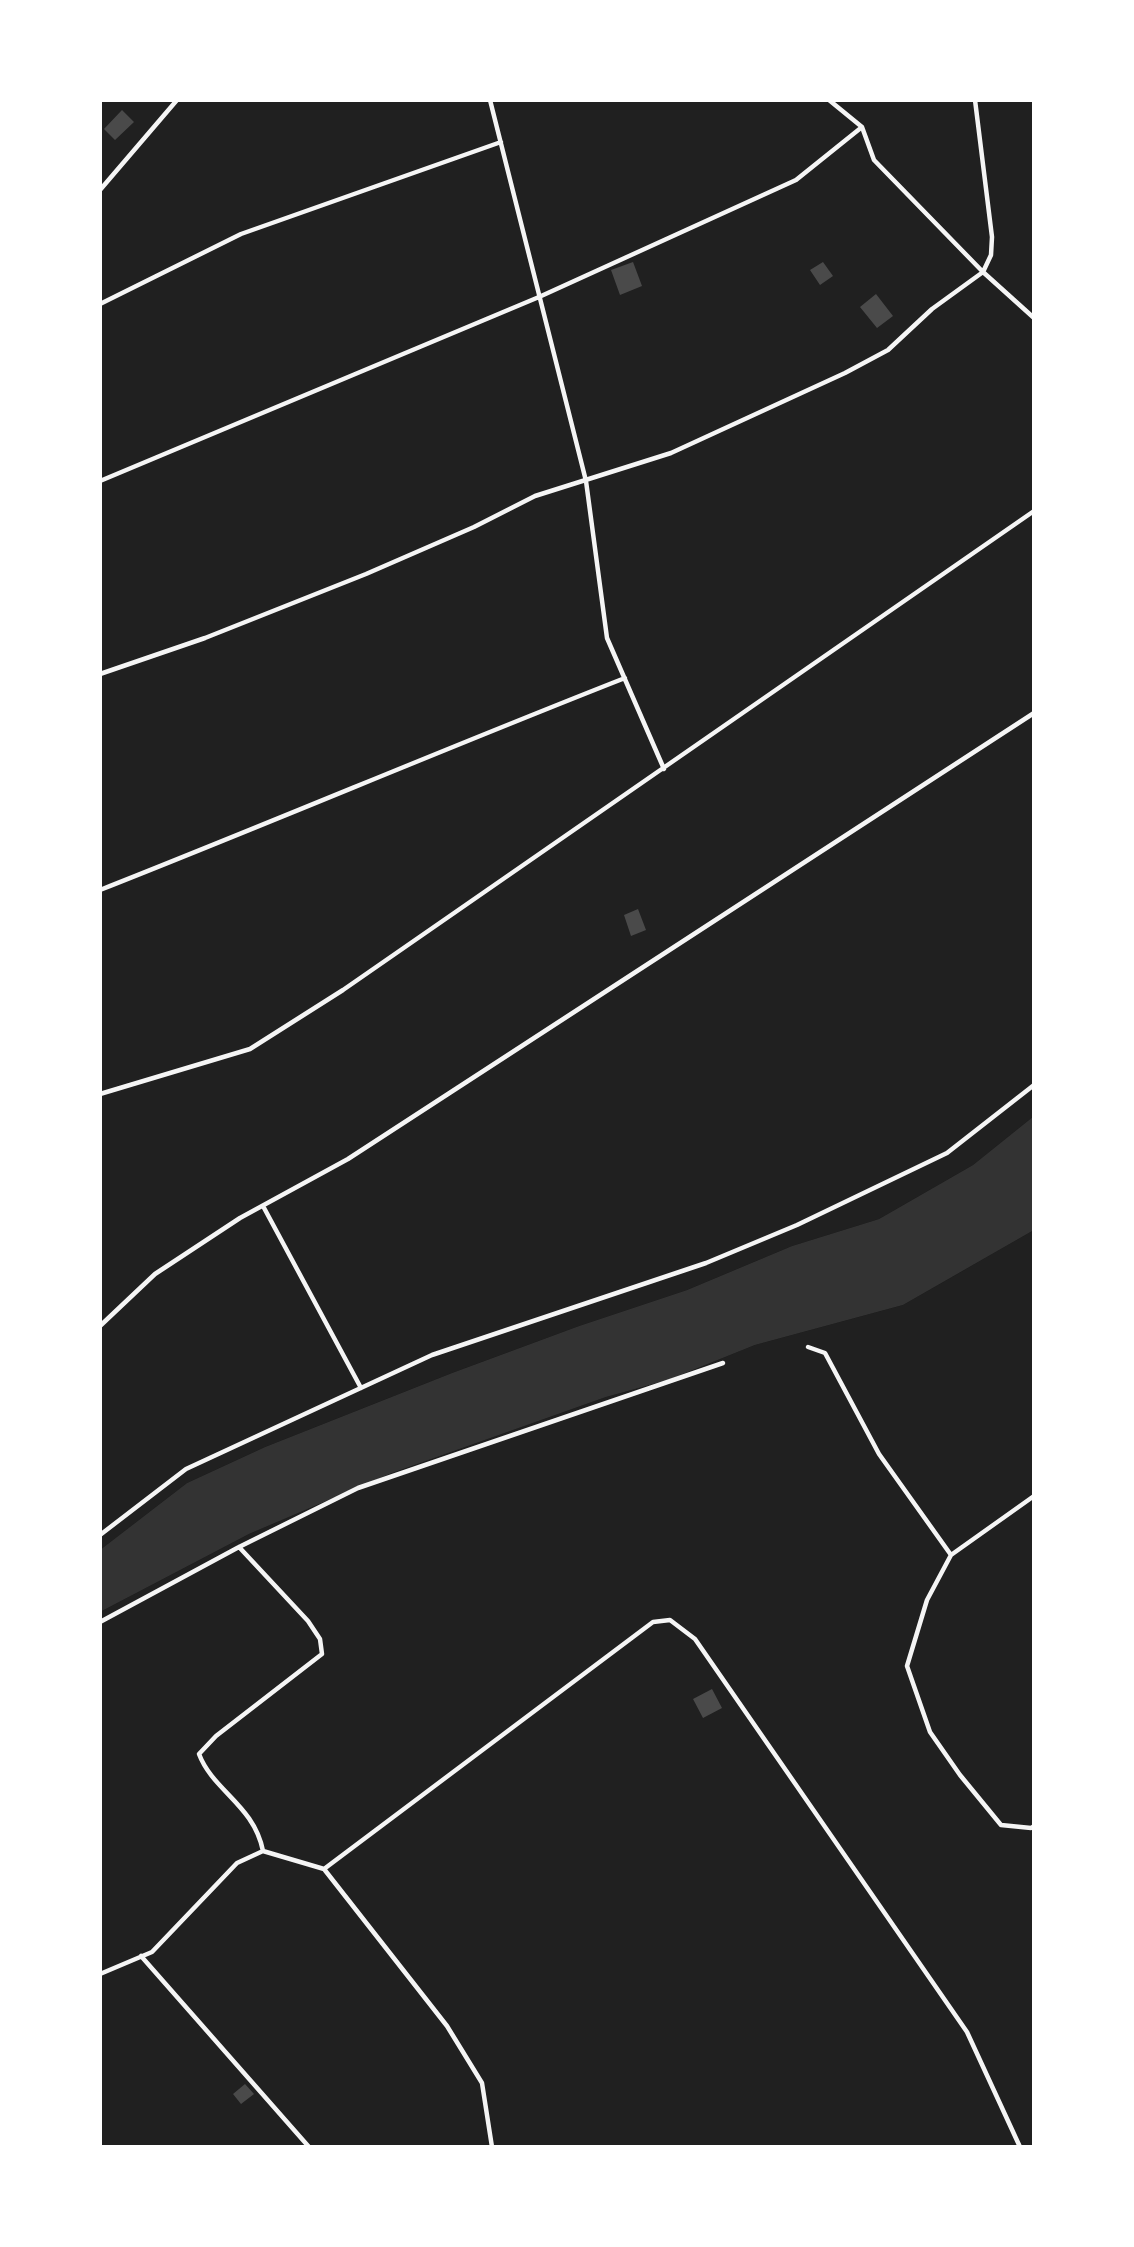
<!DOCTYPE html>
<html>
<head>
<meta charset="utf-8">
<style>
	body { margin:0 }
	#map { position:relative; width:1134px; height:2247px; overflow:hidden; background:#111; font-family:"Work Sans",sans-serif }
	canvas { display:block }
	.frame { position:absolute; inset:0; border:102px solid #fff; pointer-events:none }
</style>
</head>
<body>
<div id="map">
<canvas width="1134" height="2247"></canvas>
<div class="frame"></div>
</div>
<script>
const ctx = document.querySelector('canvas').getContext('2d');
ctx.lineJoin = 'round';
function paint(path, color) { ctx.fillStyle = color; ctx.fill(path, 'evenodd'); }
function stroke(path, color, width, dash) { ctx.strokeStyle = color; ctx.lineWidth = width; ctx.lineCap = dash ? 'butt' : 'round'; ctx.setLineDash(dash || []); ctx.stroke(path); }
paint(new Path2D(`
	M100,100H1034V1116L973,1165L879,1219L792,1246L687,1290L579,1326L452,1373L265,1447L187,1483L100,1550Z
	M1034,1230V2147H100V1612L249,1534L392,1473L606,1397L668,1380L755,1345L903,1305Z`), '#202020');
paint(new Path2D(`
	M1034,1116V1230L903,1305L755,1345L668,1380L606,1397L392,1473L249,1534L100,1612V1550L187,1483L265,1447L452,1373L579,1326L687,1290L792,1246L879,1219L973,1165Z`), '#333');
paint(new Path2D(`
	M122,110L134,122L115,140L104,129Z
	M633,262L642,286L620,295L611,270Z
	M823,262L833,276L820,285L810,270Z
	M876,294L893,316L877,328L860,307Z
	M638,909L646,930L631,936L624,915Z
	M712,1689L722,1708L703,1718L693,1699Z
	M245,2084L254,2094L241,2104L233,2094Z`), '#4a4a4a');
stroke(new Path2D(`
	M490,100L586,481L607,638L664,769
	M829,100L862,127L874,160L983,272L1034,318
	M100,190L177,100
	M100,304L241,234L501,142
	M100,481L539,297L796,180L862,127
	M100,674L205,638L366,574L474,527L535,496L671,453L845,373L888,350L932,309L983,272L991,255L992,237L975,100
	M100,890C275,821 449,747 625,678
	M100,1094L250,1049L343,990L1034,511
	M263,1206L361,1388
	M100,1326L155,1274L240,1218L348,1159L1034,713
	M808,1347L825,1353L879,1454L951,1555
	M1034,1496L951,1555L927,1600L907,1666L930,1732L960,1775L1001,1825L1031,1828L1034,1826
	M100,1535L186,1469L432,1355L706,1263L797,1225L947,1153L1034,1085
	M239,1547L308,1621L320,1639L322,1654L216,1736L199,1754C213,1791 254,1805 263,1851
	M100,1622L239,1547L358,1488L723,1363
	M324,1869L447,2026L482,2083L492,2147
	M141,1956L309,2147
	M100,1974L152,1952L237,1863L263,1851L324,1869L653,1622L670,1620L695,1639L967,2032L1020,2147`), '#f5f5f5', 4.5);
</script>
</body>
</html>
